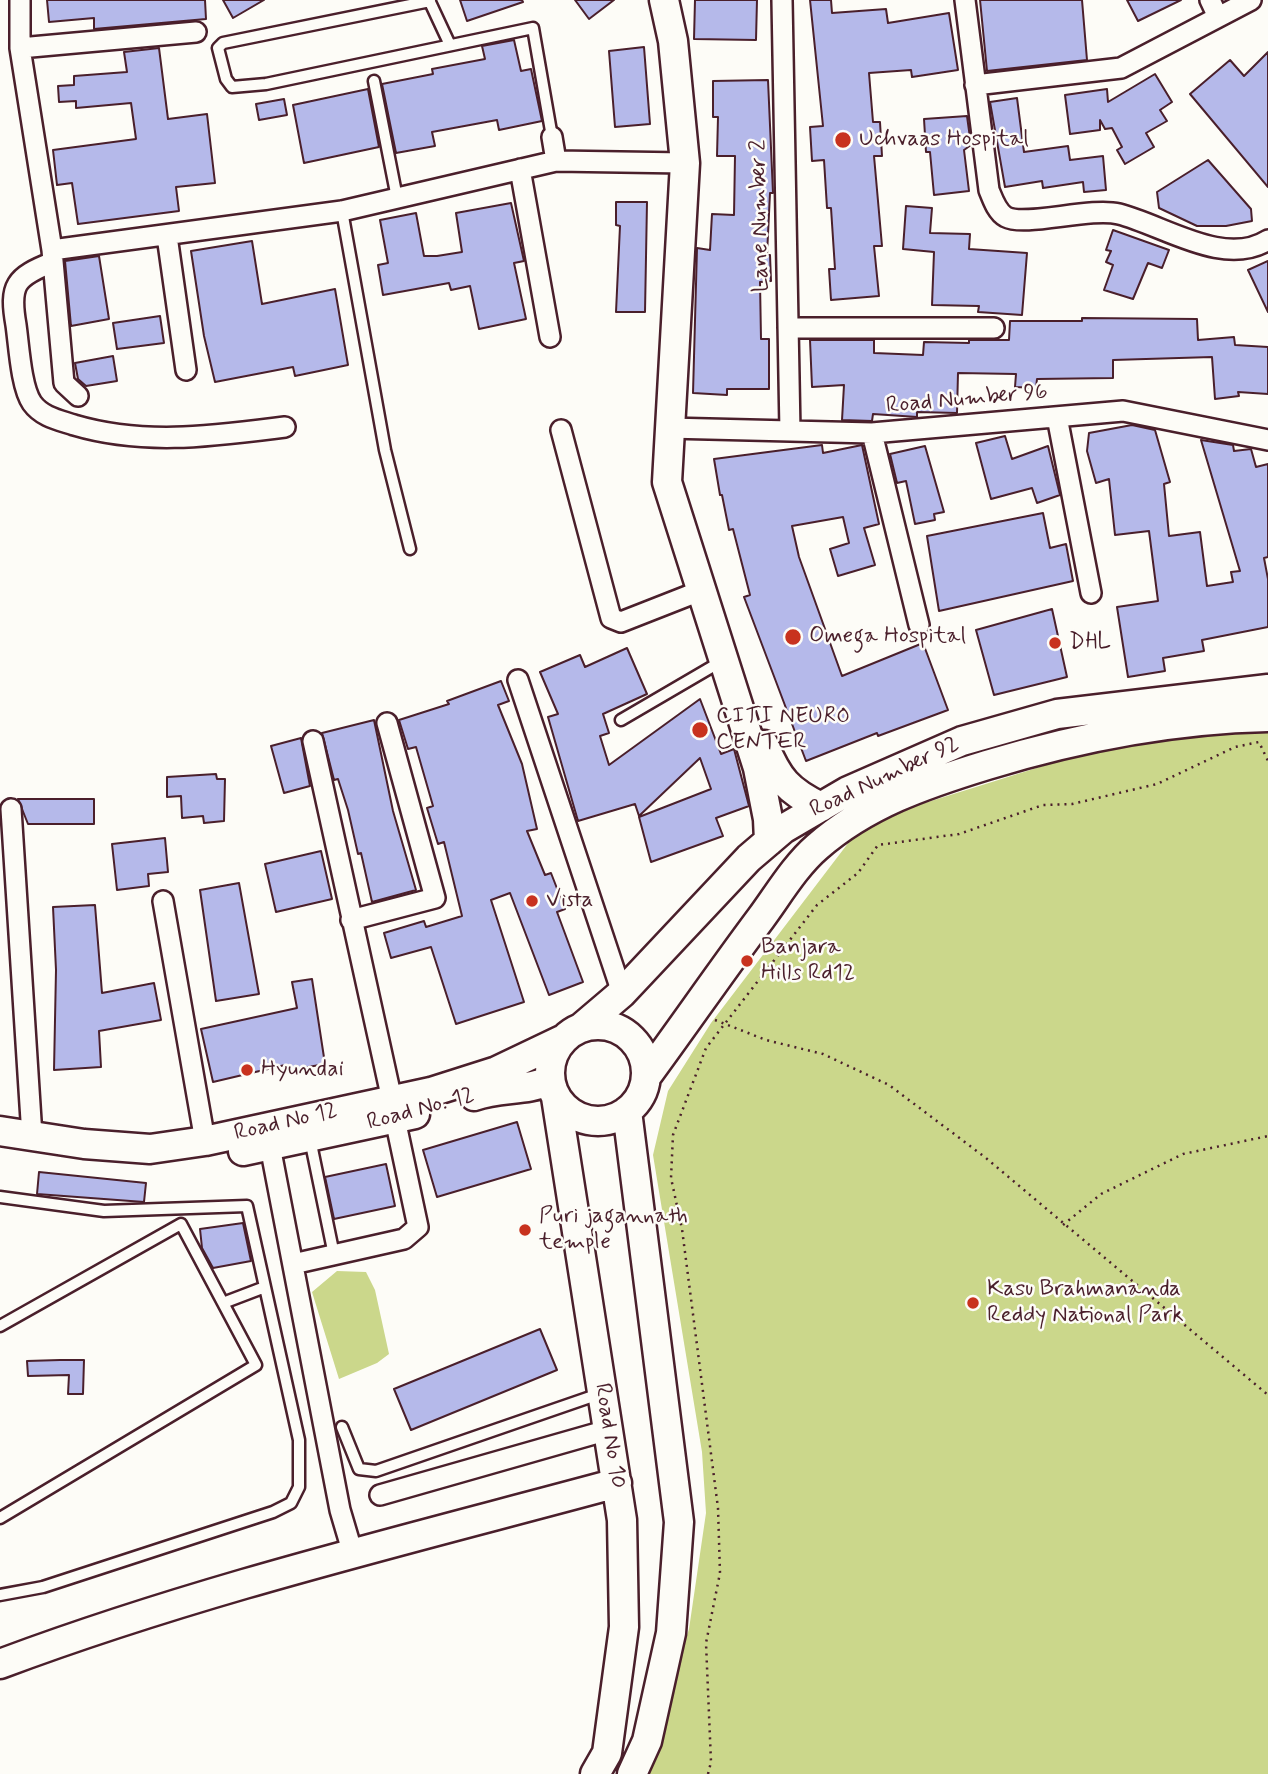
<!DOCTYPE html>
<html>
<head>
<meta charset="utf-8">
<style>
	body { margin:0 }
	canvas { display:block; background:#fdfcf7 }
</style>
</head>
<body>
<canvas width="1268" height="1774"></canvas>
<script>
const ctx = document.querySelector('canvas').getContext('2d');
ctx.lineJoin = 'round';
function paint(path, color) { ctx.fillStyle = color; ctx.fill(path, 'evenodd'); }
function stroke(path, color, width, dash) { ctx.strokeStyle = color; ctx.lineWidth = width; ctx.lineCap = dash ? 'butt' : 'round'; ctx.setLineDash(dash || []); ctx.stroke(path); }
function write(font, color, halo, rows, align = 'center') {
  ctx.font = font + ' Mynerve,sans-serif'; ctx.lineWidth = 5; ctx.setLineDash([]); ctx.textBaseline = 'middle'; ctx.strokeStyle = halo; ctx.fillStyle = color; for (const [text, x, y, turn = 0] of rows) {
    ctx.save(); ctx.translate(x, y); ctx.rotate((+turn || 0) * Math.PI / 180); ctx.textAlign = isNaN(turn) ? turn : align; if (halo) ctx.strokeText(text, 0, 0); ctx.fillText(text, 0, 0); ctx.restore();
  }
}
paint(new Path2D(`
	M1268,731V1774H639L647,1760L689,1629L706,1513L702,1452L653,1155L668,1091L711,1023L852,838L896,812L1075,756L1198,734Z
	M337,1271L366,1272L375,1290L389,1354L377,1363L339,1379L312,1292Z`), '#cbd78b');
const building = new Path2D(`
	M47,0H205L206,19L94,29V18L49,22Z
	M223,0H264L233,18Z
	M460,0H522L523,2L467,21Z
	M575,0H614L589,19Z
	M695,0H757L756,40L694,39Z
	M810,0H831L832,13L886,9L888,23L949,13L958,70L912,77L911,70L869,73L873,122H880L882,156H874L882,246H874L879,296L831,300L829,269H835L831,208H827L824,160L812,161L810,127L823,126Z
	M980,0H1082L1087,60L987,71Z
	M1127,0H1181L1138,21Z
	M514,40L521,71L531,69L542,121L499,130L497,120L432,132L435,146L396,153L382,84L433,74L432,69L485,59L482,46Z
	M644,47L650,124L615,127L609,51Z
	M159,48L168,119L207,114L215,183L176,187L179,211L78,224L72,183L57,185L53,150L136,139L131,103L76,108V101L59,102L58,86L74,85V76L127,72L124,52Z
	M1268,52V187L1190,94L1230,60L1244,76Z
	M1155,74L1172,102L1160,110L1167,121L1146,133L1154,147L1125,164L1117,150L1122,147L1112,128L1105,129L1100,120V130L1070,134L1065,95L1107,89L1108,102Z
	M768,80L773,193H770L767,255H770L771,281L760,282L761,339H769V389H727V395L693,393L697,248L710,250L712,214L734,215L735,156H717L718,117H713V81Z
	M368,89L379,147L304,163L293,105Z
	M1017,98L1024,152L1068,146L1070,160L1103,156L1106,190L1084,192L1083,182L1043,188L1042,181L1005,187L990,102Z
	M284,99L287,115L259,120L256,104Z
	M967,116L971,145L964,150L969,191L934,195L930,152H926L924,119Z
	M1208,160L1251,209L1252,221L1226,226H1197L1159,208L1157,192Z
	M616,202H647L645,312H616L620,226L616,225Z
	M511,203L524,261L514,263L526,319L479,329L470,286L451,290L449,283L383,295L378,265L388,263L380,220L416,213L424,256H437L462,252L456,213Z
	M906,206L932,208L930,233L970,234L969,249L1027,253L1022,315L978,312L979,306L932,305L934,252L903,249Z
	M1113,230L1169,250L1162,268L1148,263L1133,299L1104,290L1113,265L1106,262L1111,251L1106,250Z
	M252,241L262,304L335,289L348,365L295,376L293,367L215,382L204,336L191,251Z
	M99,256L109,319L71,326L65,261Z
	M1268,261V312L1248,270Z
	M160,316L164,343L117,349L113,323Z
	M1082,318L1197,319L1198,340L1234,337L1235,345L1268,347V394L1238,392L1239,396L1215,399L1212,357L1113,360V378L1037,379L1036,388L1015,387L1016,374L958,373L957,413L917,412V417L873,414L872,421L842,420L844,385L812,387L810,340H874V353L923,355L924,342L969,343V340H1009L1010,321H1082Z
	M113,356L117,381L86,386L78,379L75,363Z
	M1132,425L1155,430L1170,482L1164,484L1169,536L1200,532L1207,586L1233,582L1231,572L1240,571L1201,440L1233,445L1234,451L1251,449L1256,467L1268,464V557L1264,558L1268,579V627L1202,640L1204,651L1163,658L1165,671L1128,677L1117,607L1158,601L1149,531L1115,535L1109,479L1096,483L1087,451L1089,433Z
	M1005,436L1012,459L1048,446L1060,495L1037,503L1032,488L991,499L976,443Z
	M822,445L823,453L862,445L879,524L864,528L875,565L838,576L830,549L849,543L843,517L792,526L799,557L842,676L923,643L948,710L878,736L877,733L806,761L744,597L750,595L733,529L729,530L722,495H720L714,459Z
	M925,446L944,512L934,514L935,520L915,524L906,481L897,483L890,454Z
	M1043,513L1050,548L1066,544L1073,581L939,611L927,536Z
	M1052,609L1067,677L994,695L976,630Z
	M627,648L647,694L603,714L609,733L600,736L609,765L700,699L721,754L734,749L749,806L716,818L723,836L651,862L639,817L711,789L700,758L639,816L635,804L578,821L548,717L558,714L540,672L580,655L585,667Z
	M501,681L509,701L498,705L522,764L537,829L527,831L545,875L551,873L565,909L557,912L583,982L549,995L510,893L491,900L524,1002L456,1024L431,947L391,958L384,933L424,921L426,927L462,916L444,842L438,844L427,808L433,806L416,747L408,749L399,720L449,704L447,701Z
	M374,720L393,811L416,890L372,902L361,853L358,854L348,810L338,779L334,780L322,733Z
	M301,738L310,786L284,793L271,746Z
	M216,774L217,779H225L224,821L204,823L203,816L182,818L181,796L167,797V777Z
	M18,799H94V824H28Z
	M165,838L168,872L148,874L149,886L117,890L112,844Z
	M321,851L332,899L276,912L265,864Z
	M239,883L259,994L216,1001L200,890Z
	M95,905L102,993L154,983L161,1020L99,1031L101,1067L54,1070L56,970L53,907Z
	M312,979L325,1064L286,1071L285,1065L213,1082L201,1029L297,1008L292,982Z
	M517,1122L531,1169L437,1197L423,1150Z
	M386,1164L395,1206L334,1219L325,1177Z
	M39,1172L146,1183L144,1202L37,1194Z
	M243,1223L251,1261L213,1268L202,1248L200,1229Z
	M540,1329L557,1370L411,1430L394,1389Z
	M60,1360H84L83,1394H68L69,1375L28,1376L27,1361Z`);
paint(building, '#b5b9ea');
stroke(building, '#4a1f2b', 2);
const lane = new Path2D(`
	M429,0L450,45
	M430,1L223,43L218,48L226,79L232,87L266,84L533,28L552,137
	M374,81L397,198
	M342,211L385,450L410,549
	M621,720L722,661
	M310,1139L334,1255
	M0,1197L104,1211L247,1206L299,1440V1487L291,1503L273,1512L43,1587L0,1595
	M223,1303L265,1287
	M0,1326L181,1224L256,1365L0,1518
	M342,1427L359,1469L376,1471L599,1394`);
const street = new Path2D(`
	M20,0V48L52,250L64,383L78,396
	M782,0L790,431
	M965,0L989,190C993,200 997,212 1006,217C1025,227 1090,207 1119,214C1163,225 1224,268 1268,240
	M1210,0L1218,17
	M20,48L196,32
	M975,85L1121,68L1251,0
	M552,137L556,161
	M520,169L550,337
	M167,236L186,370
	M52,250L342,211L556,161L685,163
	M53,262C15,277 9,285 16,325C19,346 21,387 32,403C42,417 59,420 74,425C145,446 213,436 285,427
	M788,328H994
	M1057,417L1091,593
	M668,428L872,433L1123,411L1268,440
	M561,430L611,618L621,622L700,591
	M872,433L919,625
	M518,680L622,993
	M313,741L392,1100
	M11,809L32,1136
	M163,901L205,1141
	M351,920L435,898L387,723
	M270,1146L340,1510L353,1554
	M293,1264L404,1239L418,1227L395,1119
	M380,1495L608,1430`);
const secondary = new Path2D(`
	M664,0L673,41L685,163L667,482L758,768L768,819L769,841
	M764,745C778,779 788,791 821,807
	M550 1073a48 48 0 1 1 96 0a48 48 0 1 1-96 0Z
	M582,1027L622,993L749,858L783,829L848,791L962,741L1057,714L1268,689
	M646,1077C685,1024 722,970 761,918C778,895 795,866 817,847C866,804 925,784 987,765C1079,737 1172,719 1268,717
	M474,1096C499,1087 526,1091 549,1081
	M556,1097L622,1520L624,1627L607,1753L595,1774
	M627,1111L679,1522L671,1633L647,1741L632,1774
	M0,1131L84,1144L150,1149L205,1141L431,1092L497,1071L562,1040
	M243,1151L415,1114
	M0,1664C200,1589 410,1539 617,1483`);
stroke(lane, '#4a1f2b', 15);
stroke(street, '#4a1f2b', 24);
stroke(secondary, '#4a1f2b', 33);
stroke(new Path2D(`
	M715,1020L766,1040L823,1054L889,1085L986,1158L1268,1395
	M1063,1225L1101,1194L1183,1154L1268,1136
	M708,1774L711,1762L706,1643L720,1573L718,1508L682,1229L671,1178L673,1135L706,1048L817,905L858,873L878,845L959,834L1043,805L1072,804L1157,784L1235,747L1259,742L1268,761`), '#4a1f2b', 2.5, [2, 5]);
stroke(lane, '#fdfcf7', 10);
stroke(street, '#fdfcf7', 19);
stroke(secondary, '#fdfcf7', 28);
for (const [x, y, r, color] of [
	[843,140,9,"#c8321e"],
	[793,637,9,"#c8321e"],
	[1055,643,7,"#c8321e"],
	[700,730,9,"#c8321e"],
	[532,901,7,"#c8321e"],
	[747,961,7,"#c8321e"],
	[247,1070,7,"#c8321e"],
	[525,1230,7,"#c8321e"],
	[973,1303,7,"#c8321e"]
]) { const dot = new Path2D(); dot.arc(x, y, r, 0, 2 * Math.PI); ctx.fillStyle = color; ctx.fill(dot); stroke(dot, '#fdfcf7', 2.5); }
write('23px', '#4a1f2b', '#fdfcf7', [
	["Uchvaas Hospital",859,140],
	["Omega Hospital",809,637],
	["DHL",1069,643],
	["CITI NEURO",716,717],
	["CENTER",716,743],
	["Vista",546,901],
	["Banjara",761,948],
	["Hills Rd12",761,974],
	["Hyundai",261,1070],
	["Puri jagannath",539,1217],
	["temple",539,1243],
	["Kasu Brahmananda",987,1290],
	["Reddy National Park",987,1316]
], 'left');
write('23px', '#4a1f2b', '#fdfcf7', [
	["Lane Number 2",761,216,-91],
	["Road Number 96",967,400,-5],
	["Road Number 92",885,778,-25],
	["Road No. 12",421,1110,-15],
	["Road No 12",286,1123,-13],
	["Road No 10",609,1436,81]
]);
</script>
</body>
</html>
